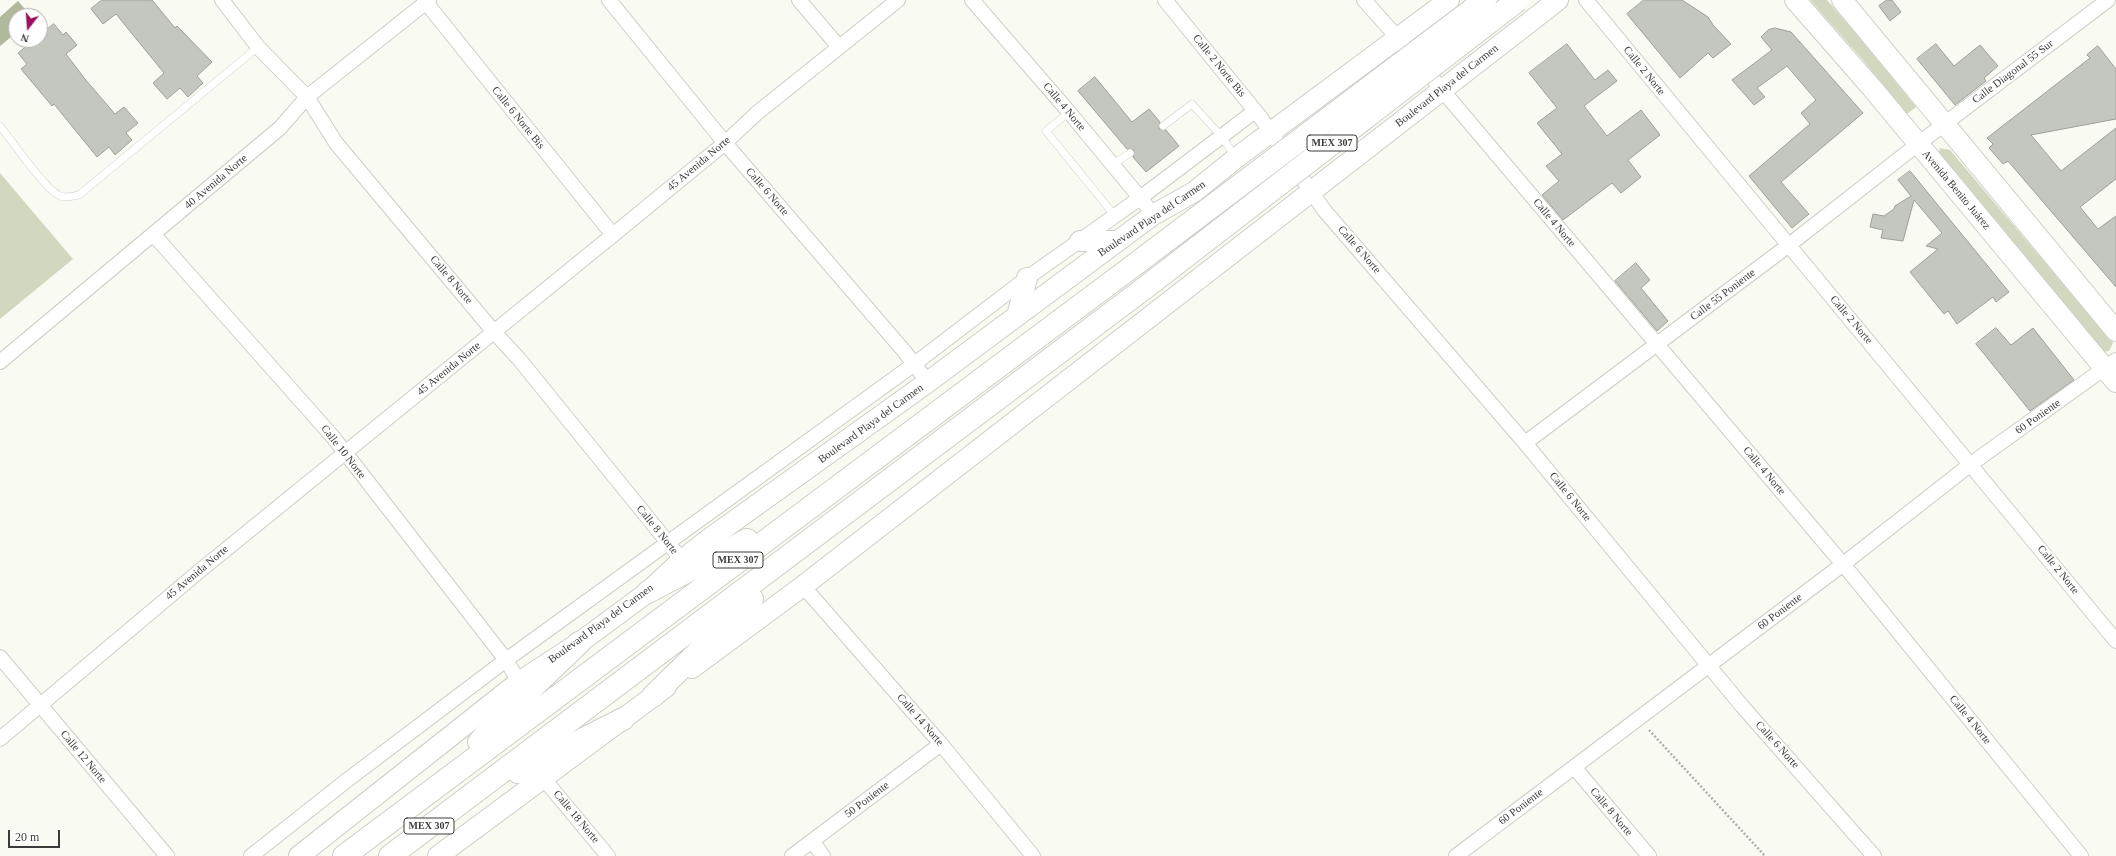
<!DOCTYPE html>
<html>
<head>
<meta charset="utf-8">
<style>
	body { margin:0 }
	#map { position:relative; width:2116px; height:856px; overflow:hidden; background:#f9fbf3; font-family:"Times New Roman",serif }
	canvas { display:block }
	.north { position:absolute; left:8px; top:8px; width:40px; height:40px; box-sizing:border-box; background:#fff; border:1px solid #b1b1b0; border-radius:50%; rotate:197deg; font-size:11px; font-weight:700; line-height:16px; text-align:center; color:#3b3c39 }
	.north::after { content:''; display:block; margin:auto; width:14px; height:18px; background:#9a0f60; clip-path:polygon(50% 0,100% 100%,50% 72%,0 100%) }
	.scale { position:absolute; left:8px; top:830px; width:52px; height:18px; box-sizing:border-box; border:2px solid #3b3c39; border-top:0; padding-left:5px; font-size:12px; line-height:14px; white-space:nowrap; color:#3b3c39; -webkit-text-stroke:3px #fff; paint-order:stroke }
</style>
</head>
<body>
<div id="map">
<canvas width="2116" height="856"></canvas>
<div class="north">N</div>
<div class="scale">20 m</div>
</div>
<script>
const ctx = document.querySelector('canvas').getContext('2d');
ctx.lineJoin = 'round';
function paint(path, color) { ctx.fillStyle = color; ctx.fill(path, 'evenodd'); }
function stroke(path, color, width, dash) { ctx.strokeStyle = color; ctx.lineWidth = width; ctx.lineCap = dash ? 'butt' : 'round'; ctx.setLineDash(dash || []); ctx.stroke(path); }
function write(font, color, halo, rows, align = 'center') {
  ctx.font = font + ' "Times New Roman",serif'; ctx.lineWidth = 4; ctx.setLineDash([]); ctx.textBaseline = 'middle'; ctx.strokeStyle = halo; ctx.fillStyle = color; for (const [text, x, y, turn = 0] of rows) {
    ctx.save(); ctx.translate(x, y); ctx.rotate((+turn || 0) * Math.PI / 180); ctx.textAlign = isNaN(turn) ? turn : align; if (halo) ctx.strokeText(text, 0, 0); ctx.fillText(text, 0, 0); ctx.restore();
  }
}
paint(new Path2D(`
	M1810,0H1827L1871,51L1916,107L1907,114L1862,59Z
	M1940,148L1950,150L2113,343L2109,351L2103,352L1938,156Z
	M0,173L73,259L0,319Z`), '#d2d8bf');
paint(new Path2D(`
	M18,1L31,16H16V33L0,46V17Z`), '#b1b99c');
const building = new Path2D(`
	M102,0H152L175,28L177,26L212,62L197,76L203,83L188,97L180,88L167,99L153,83L164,73L116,14L103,24L91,9Z
	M1644,0H1682L1708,17L1713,25L1731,44L1713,58L1708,53L1680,78L1627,14Z
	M1887,0H1892L1901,12L1890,21L1879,6Z
	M54,24L63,35L66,32L77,45L66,54L85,79L115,114L124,107L138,123L126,133L132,140L115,155L109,147L97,157L54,104L52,106L21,69L27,64L18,53L34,40H40V35Z
	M1775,28L1791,32L1863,113L1781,182L1809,214L1792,228L1749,176L1810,124L1801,113L1816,100L1787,66L1757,88L1765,97L1754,105L1732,80L1772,50L1761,37L1768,30Z
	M1567,44L1595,80L1608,70L1617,81L1584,106L1607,136L1641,110L1660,135L1628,160L1641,177L1621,193L1612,183L1563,220L1542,195L1559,181L1546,166L1562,154L1537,123L1557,108L1529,73Z
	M1936,44L1954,66L1980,45L1998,66L1984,78L1986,81L1955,105L1917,59Z
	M2098,46L2116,69V119L2031,135L2061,171L2116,128V179L2080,207L2098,229L2116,216V287L2008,161L2003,164L1989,148L1993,144L1987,138L2090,58L2087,55Z
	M1095,77L1132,122L1149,109L1160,122L1159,129L1166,130L1179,146L1146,172L1133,157L1134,150L1127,149L1078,91Z
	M1910,171L2009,292L1996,302L1993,297L1957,324L1948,311L1944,314L1910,272L1938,249L1926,246L1942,233L1914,200L1903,241L1881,238L1883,230L1870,227L1873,214L1884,216L1894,209L1895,206L1911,196L1898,180Z
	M1636,263L1650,280L1641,288L1668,321L1657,331L1615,281Z
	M1996,328L2011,345L2033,328L2074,380L2030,411L1976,344Z`);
paint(building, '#c4c7bf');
stroke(building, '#9ea098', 1);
const lane = new Path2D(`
	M1069,112L1046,131L1115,216
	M0,126C13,142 42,185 58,195C64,199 72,196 79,195L258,47
	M1163,126L1192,104L1222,137L1236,158
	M1112,165L1130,153`);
const street = new Path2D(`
	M222,0L258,47L307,97L336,143L494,332L519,359L682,560
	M424,0L613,235
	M609,0L725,143L904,351L928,382
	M799,0L839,47
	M972,0L1069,112L1146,205
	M1165,0L1261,118L1324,210L1525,443L1742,706L1874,856
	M1364,0L1404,45
	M1586,0L2116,641
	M1421,65L1852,575L2081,856
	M153,234L333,437L506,660L519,682
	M0,362L280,128L307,97L429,0
	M1525,443L1789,245L1918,144L2108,0
	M803,586L941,744L1033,856
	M0,657L167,856
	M0,739L202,569L613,235L725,143L757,113L898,0
	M1574,767L1649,856
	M543,778L608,856
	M812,841L823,856
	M251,856L346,781L506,660L913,365L1027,278L1140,198L1255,111
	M792,856L941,744
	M1456,856L1842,565L1971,464L2116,360`);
const secondary = new Path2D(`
	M1795,0L1872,88L2116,382
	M1842,0L2116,331
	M1080,241H1117
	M1017,316L1027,278
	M692,668L803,586L1558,0
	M299,856L519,682L579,643L648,592L682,560L709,539L928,382L1153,215L1194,192L1236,158L1449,0
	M438,856L666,687`);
const highway = new Path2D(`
	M648,592L747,540
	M653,696L752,599
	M479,742L513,706L579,643
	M518,772L623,719
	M344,856L1133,266
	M390,856L1146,287`);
stroke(lane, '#cccfc7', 8);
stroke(street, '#cccfc7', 16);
stroke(secondary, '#cccfc7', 22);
stroke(highway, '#cccfc7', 24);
stroke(new Path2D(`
	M1649,730L1765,856`), '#afb0aa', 2.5, [2, 2]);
stroke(lane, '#fff', 7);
stroke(street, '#fff', 14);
stroke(secondary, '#fff', 20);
stroke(highway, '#fff', 22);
const highwayBridge = new Path2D(`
	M1133,266L1485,0
	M1146,287L1518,0`);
stroke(highwayBridge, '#cccfc7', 24, []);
stroke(highwayBridge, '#fff', 22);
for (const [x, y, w] of [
	[1332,143,50],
	[738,560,50],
	[429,826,50]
]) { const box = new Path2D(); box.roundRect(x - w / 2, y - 8, w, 16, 3); ctx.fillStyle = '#fff'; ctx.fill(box); stroke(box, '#3b3c39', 1); }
write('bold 10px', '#3b3c39', null, [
	["MEX 307",1332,143],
	["MEX 307",738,560],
	["MEX 307",429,826]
]);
write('11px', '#3b3c39', '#fff', [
	["Calle 2 Norte Bis",1219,66,51],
	["Calle 2 Norte",1644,71,51],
	["Calle Diagonal 55 Sur",2013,72,-37],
	["Boulevard Playa del Carmen",1447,86,-38],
	["Calle 4 Norte",1064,107,50],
	["Calle 6 Norte Bis",518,118,51],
	["45 Avenida Norte",699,164,-40],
	["40 Avenida Norte",216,182,-40],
	["Avenida Benito Juárez",1956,190,50],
	["Calle 6 Norte",767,192,49],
	["Boulevard Playa del Carmen",1152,219,-34],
	["Calle 4 Norte",1554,223,50],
	["Calle 6 Norte",1359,250,49],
	["Calle 8 Norte",451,280,50],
	["Calle 55 Poniente",1723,295,-37],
	["Calle 2 Norte",1851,320,50],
	["45 Avenida Norte",449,369,-39],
	["60 Poniente",2038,417,-35],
	["Boulevard Playa del Carmen",871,424,-36],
	["Calle 10 Norte",343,452,52],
	["Calle 4 Norte",1764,471,50],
	["Calle 6 Norte",1570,497,51],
	["Calle 8 Norte",657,530,51],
	["Calle 2 Norte",2058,570,51],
	["45 Avenida Norte",197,573,-40],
	["60 Poniente",1780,612,-37],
	["Boulevard Playa del Carmen",601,624,-36],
	["Calle 14 Norte",920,720,49],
	["Calle 4 Norte",1970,720,51],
	["Calle 6 Norte",1777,745,48],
	["Calle 12 Norte",83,757,50],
	["50 Poniente",867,800,-37],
	["60 Poniente",1521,807,-37],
	["Calle 8 Norte",1611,812,50],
	["Calle 18 Norte",576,817,50]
]);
</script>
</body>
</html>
